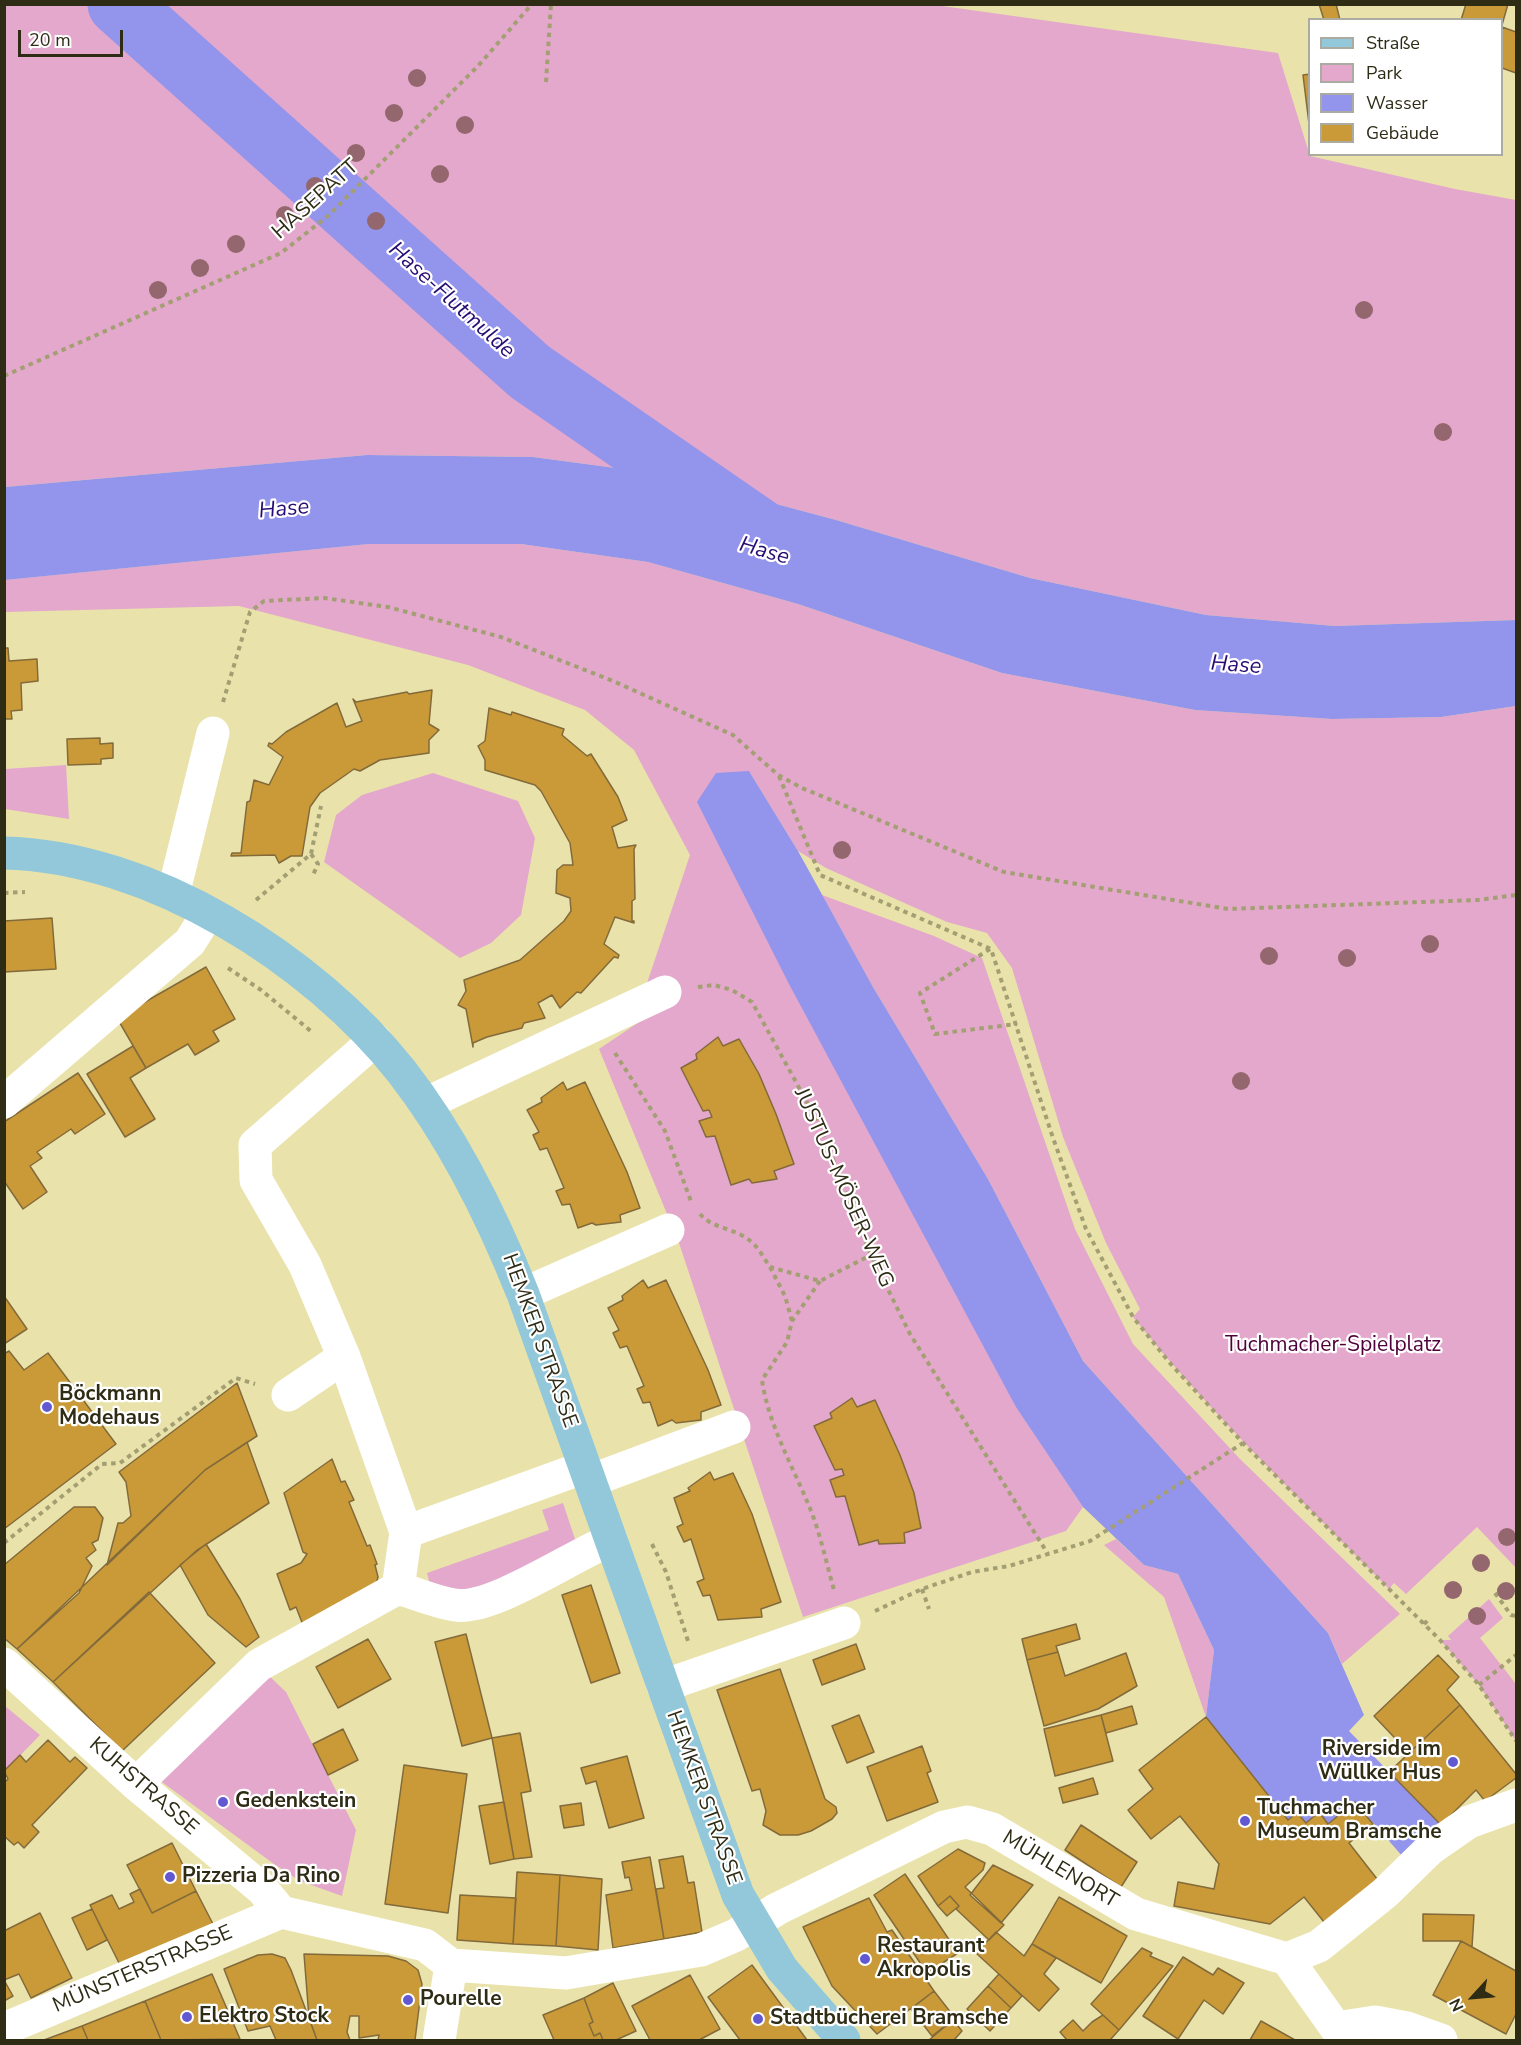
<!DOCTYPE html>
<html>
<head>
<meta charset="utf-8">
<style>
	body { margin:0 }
	#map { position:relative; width:1521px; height:2045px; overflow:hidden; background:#e9e3ab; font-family:"Nunito Sans",sans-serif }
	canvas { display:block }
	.frame { position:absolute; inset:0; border:6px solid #2f2c16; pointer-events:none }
	.legend { position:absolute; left:1308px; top:18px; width:195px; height:138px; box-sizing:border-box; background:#fff; border:2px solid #acaba2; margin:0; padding:8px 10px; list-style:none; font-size:18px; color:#2f2c16 }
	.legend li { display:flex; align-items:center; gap:12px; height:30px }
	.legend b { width:30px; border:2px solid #acaba2 }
	.north { position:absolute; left:1443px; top:1967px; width:60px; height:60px; -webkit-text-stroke:4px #fff; paint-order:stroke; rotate:244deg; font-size:16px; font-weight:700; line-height:24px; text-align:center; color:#2f2c16 }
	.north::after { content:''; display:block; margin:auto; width:21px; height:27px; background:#2f2c16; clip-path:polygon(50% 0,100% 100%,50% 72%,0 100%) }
	.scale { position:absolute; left:18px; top:30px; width:105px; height:27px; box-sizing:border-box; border:3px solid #2f2c16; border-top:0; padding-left:8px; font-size:18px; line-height:21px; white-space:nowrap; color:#2f2c16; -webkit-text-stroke:4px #fff; paint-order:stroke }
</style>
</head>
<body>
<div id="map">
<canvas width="1521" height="2045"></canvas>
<div class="frame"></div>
<ul class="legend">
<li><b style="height:8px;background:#92c8d9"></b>Straße</li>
<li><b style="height:16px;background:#e3a8cc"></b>Park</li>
<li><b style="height:16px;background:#9394eb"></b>Wasser</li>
<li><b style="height:16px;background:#c99a37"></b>Gebäude</li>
</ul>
<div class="north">N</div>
<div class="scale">20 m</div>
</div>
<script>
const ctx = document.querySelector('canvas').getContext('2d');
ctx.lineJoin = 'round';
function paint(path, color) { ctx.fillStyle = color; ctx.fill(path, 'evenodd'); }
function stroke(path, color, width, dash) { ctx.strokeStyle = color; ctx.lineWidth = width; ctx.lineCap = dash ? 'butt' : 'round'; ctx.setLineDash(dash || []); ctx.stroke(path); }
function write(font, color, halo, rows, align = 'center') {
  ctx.font = font + ' "Nunito Sans",sans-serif'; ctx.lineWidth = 4.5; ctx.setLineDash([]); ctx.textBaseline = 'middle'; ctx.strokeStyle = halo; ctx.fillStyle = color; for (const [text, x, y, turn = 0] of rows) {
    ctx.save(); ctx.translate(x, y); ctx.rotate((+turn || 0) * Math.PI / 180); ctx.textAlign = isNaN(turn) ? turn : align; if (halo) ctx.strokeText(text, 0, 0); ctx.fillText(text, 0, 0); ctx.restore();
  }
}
paint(new Path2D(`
	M5,5H935L1278,53L1310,156L1455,189L1516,200V620L1335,626L1206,615L1030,578L836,520L668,475L533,457L367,455L5,487Z
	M369,544H521L648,562L798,604L1002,673L1195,710L1332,719L1441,717L1516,706V1568L1477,1527L1406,1594L1394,1583L1389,1589C1301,1500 1211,1414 1133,1317L1140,1309L1106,1243L1063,1137L1012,968L987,933L947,922L826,868L798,851L749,771L1016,1406L1083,1507L1066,1531L803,1617L679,1243L599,1049L651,1014L644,992L690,855L634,750L585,710L468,665L239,606L5,612L4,580Z
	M66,765L69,819L5,809V769Z
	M433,773L518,801L535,838L521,915L491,943L460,958L324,862L336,815L362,795Z
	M822,895L934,936L982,958L1075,1229L1133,1344L1240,1459L1400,1614L1342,1664L1328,1633L1083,1361L988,1179L873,987Z
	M563,1503L578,1548L498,1591L432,1592L427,1573L549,1530L542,1510Z
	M1116,1539L1144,1565L1178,1574L1214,1650L1206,1717L1164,1597L1104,1545Z
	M1489,1599L1503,1618L1480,1638L1516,1684V1741L1479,1685L1440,1640H1451L1448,1636Z
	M262,1669L286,1692L356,1830L342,1896L300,1881L274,1864L151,1774Z
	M5,1706L40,1735L5,1771Z`), '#e3a8cc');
paint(new Path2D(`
	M367,455L533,457L668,475L836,520L1030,578L1206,615L1335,626L1516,620V706L1441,717L1332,719L1195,710L1002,673L798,604L648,562L521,544H369L5,580V487Z
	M749,771L798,851L873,987L988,1179L1083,1361L1328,1633L1364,1715L1349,1731L1441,1825L1403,1857L1355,1802L1328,1824L1319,1813L1306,1823L1297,1813L1288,1820L1206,1717L1214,1650L1178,1574L1144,1565L1083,1507L1016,1407L789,984L697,802L716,773Z`), '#9394eb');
stroke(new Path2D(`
	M119,4L530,372L759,530`), '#9394eb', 63);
const building = new Path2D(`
	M1319,4H1336L1340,20H1324Z
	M1466,4H1508L1502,25V20H1461Z
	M1502,27L1516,32V73L1502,68Z
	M1310,74V124H1309L1303,75Z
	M4,648H8L9,661L37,659L38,681L21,683L22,710L11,711L12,719H4Z
	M432,690L429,724L439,730L429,740V753L380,760L360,771L354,769L320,793L310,807L302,856H291L279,863L275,855L231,856L232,853H241L247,802L250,801L254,780L269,785L283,757L268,746L269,743L272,744L286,732L337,703L346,727L362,721L353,699L356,702L407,692L409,694Z
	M489,708L511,715L512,712L564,729L562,735L587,756L591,754L618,797L627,820L612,827L618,848L636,845L634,849L635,899L632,901V921H634V923L615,917L604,944L619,955L618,958L614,957L581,993L577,992L560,1008L552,995L538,1003L545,1018L524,1023L522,1028L487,1037L473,1043V1047L466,1009L458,1005L466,991L464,980L520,960L564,921L571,911L570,898L556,893L557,870L563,865H573L570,843L541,791L535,785L485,770V760L478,746L485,741Z
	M100,738V744L113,743V758L101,759V764L68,765L67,739Z
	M52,918L56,969L4,972V921Z
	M206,967L235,1019L213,1031L219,1041L195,1055L188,1044L146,1068L117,1018Z
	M718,1037L723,1046L739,1039L759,1074L776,1114L794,1164L774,1171L777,1179L752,1183L749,1179L731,1185L715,1136L706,1137L699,1121L712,1117L709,1110L703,1111L681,1068L697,1059L696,1054Z
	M133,1046L146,1068L130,1078L155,1119L125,1137L87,1074Z
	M78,1073L105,1114L75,1134L71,1129L37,1152L42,1158L30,1166L47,1192L23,1209L4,1181V1122Z
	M563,1082L567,1090L585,1082L627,1172L640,1208L620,1215L621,1222L596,1225L592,1223L578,1228L570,1204L562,1205L556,1191L564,1188L547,1148L540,1150L533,1135L539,1132L527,1110L542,1102L541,1098Z
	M643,1280L648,1288L666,1280L708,1370L721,1405L701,1412V1420L676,1423L672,1420L658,1426L650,1402L643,1403L637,1389L644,1386L627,1346L620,1348L613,1333L619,1330L608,1308L623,1300L622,1296Z
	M4,1296L27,1329L4,1344Z
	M9,1351L24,1370L48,1353L116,1444L4,1529V1354Z
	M237,1383L257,1436L205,1470L107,1565L118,1523H123L131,1516L126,1482L119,1472Z
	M852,1398L857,1407L875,1400L900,1455L914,1493L921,1528L904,1533L905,1543L879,1544L878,1540L859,1545L845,1496L836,1497L830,1480L844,1475L842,1469L835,1470L814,1426L832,1418L830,1413Z
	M247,1442L269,1503L196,1551L53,1682L17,1649L205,1470Z
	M332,1459L341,1482L345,1481L354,1500L349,1502L367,1546L370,1545L377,1564L375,1565L378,1577L375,1588L303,1625L296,1607L290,1610L277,1574L301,1563L307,1554L303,1552L284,1493Z
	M710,1472L714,1480L733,1473L752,1514L781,1602L761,1609L762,1617L718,1620L710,1595L703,1596L697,1582L704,1579L691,1539L684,1542L677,1527L683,1524L674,1498L690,1491L688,1488Z
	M74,1507H95L103,1518L98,1540L92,1543L96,1550L86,1558L92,1566L79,1593L17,1649L4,1638V1565Z
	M206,1544L240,1599L259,1637L246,1647L208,1615L180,1565Z
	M591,1585L620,1673L591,1683L562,1595Z
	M149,1592L215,1663L122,1751L53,1682Z
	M1076,1624L1080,1639L1056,1646L1058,1652L1027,1660L1022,1639Z
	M466,1634L492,1738L462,1746L435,1642Z
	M368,1639L391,1679L338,1708L316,1667Z
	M856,1644L865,1669L822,1685L813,1660Z
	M1058,1652L1065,1676L1126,1653L1137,1686L1098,1709L1044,1726L1027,1660Z
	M1438,1655L1459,1677L1447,1690L1460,1705L1409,1753L1374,1716Z
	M780,1669L825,1799L836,1807L837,1813L832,1819L811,1831L798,1835H780L763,1825L766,1811L760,1789L752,1791L717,1690Z
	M1460,1705L1516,1774V1778L1485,1801L1476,1790L1441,1825L1389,1772Z
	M1132,1706L1137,1724L1106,1733L1101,1715Z
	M859,1715L874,1752L847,1763L832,1726Z
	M1101,1715L1113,1761L1055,1776L1044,1729Z
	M1206,1717L1288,1820L1297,1813L1306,1823L1319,1812L1328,1824L1355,1802L1373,1824L1349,1843L1381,1884L1328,1927L1304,1897L1270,1924L1174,1906L1178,1882L1214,1889L1219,1864L1180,1816L1151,1839L1128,1810L1153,1789L1139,1770Z
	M343,1729L358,1760L328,1775L313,1744Z
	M520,1733L531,1791L521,1793L532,1857L514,1859L492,1738Z
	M48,1740L70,1762L75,1757L87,1768L32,1825L39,1832L24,1848L18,1842L14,1845L4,1836V1783L8,1779L4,1771L20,1755L26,1762Z
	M922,1746L931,1771L927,1773L938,1802L887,1821L867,1767Z
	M627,1756L644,1818L609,1828L596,1781L586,1784L581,1768Z
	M404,1765L467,1774L448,1913L385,1904Z
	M1093,1778L1098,1794L1063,1803L1059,1788Z
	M504,1802L514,1859L490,1864L479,1806Z
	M581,1803L584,1825L564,1828L560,1806Z
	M1081,1825L1137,1862L1121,1887L1065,1850Z
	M172,1843L196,1891L152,1913L127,1865Z
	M958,1849L985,1863L983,1870L965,1887L1004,1925L989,1940L956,1909L959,1906L950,1896L938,1906L918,1876Z
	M683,1856L688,1883L694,1882L702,1932L664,1939L656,1889L664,1888L659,1860Z
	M650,1857L664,1939L613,1948L606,1895L632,1890L629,1877L625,1878L622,1862Z
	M993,1865L1033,1885L1001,1923L970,1895Z
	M517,1872L560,1875L556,1946L513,1944Z
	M905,1874L958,1953L927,1973L874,1895Z
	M560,1875L602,1879L598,1950L556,1946Z
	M140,1889L152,1913L196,1891L213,1924L122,1969L90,1905L112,1895L119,1909L134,1902L130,1894Z
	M460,1895L516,1898L513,1944L457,1940Z
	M950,1896L959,1906L947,1916L938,1906Z
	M1059,1897L1127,1936L1101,1983L1032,1944Z
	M869,1898L887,1932L892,1930L934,1991L877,2034L832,1986L803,1927Z
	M92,1909L107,1940L87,1950L72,1918Z
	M40,1913L72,1978L31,1998L19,1974L4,1980V1931Z
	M1423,1914L1474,1915L1472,1947L1461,1941H1423Z
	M996,1932L1024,1956L1032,1944L1056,1958L1044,1974L1059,1989L1039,2011L976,1953Z
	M1461,1941L1516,1971V2014L1506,2034L1433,1995Z
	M1142,1948L1152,1953L1150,1956L1173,1966L1119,2030L1091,2004Z
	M272,1954L285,1958L291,1970L317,2040H276L270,2026L248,2031L224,1969L258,1955Z
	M304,1954L388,1956L406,1961L418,1970L422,1984L415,2040H378L379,2035L359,2038V2016H350L347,2032L350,2040H317L309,2018Z
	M1183,1957L1213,1975L1218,1968L1244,1983L1223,2014L1204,2000L1178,2039L1143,2016Z
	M752,1965L807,2040H740L708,1997Z
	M212,1974L240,2039L161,2040L145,2001Z
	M999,1974L1022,1996L1011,2008L988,1986Z
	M690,1975L720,2029L699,2040H650L632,2006Z
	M4,1980L13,1996L4,2001Z
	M613,1983L636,2031L616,2040H603L600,2033L594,2036L589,2024L593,2022L584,1998Z
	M988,1986L1011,2008L990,2031L967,2009Z
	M934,1991L955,2018L932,2036L911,2009Z
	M584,1998L593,2022L589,2024L594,2036L600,2033L603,2040H554L543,2015Z
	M145,2001L161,2040H88L82,2026Z
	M1103,2015L1119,2030L1110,2040H1067L1060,2032L1073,2020L1083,2031L1092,2022Z
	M953,2020L962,2031L954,2040H929Z
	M1261,2021L1295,2040H1250Z
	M82,2026L88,2040H44Z`);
paint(building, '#c99a37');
stroke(building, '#836a3b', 1.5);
stroke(new Path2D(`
	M546,82L551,4
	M4,376L281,253L328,216L478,66L532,4
	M223,702L250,612L264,601L324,598L388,607L501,637L613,681L733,735L778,775L802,788L1004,872L1228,909L1478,900L1516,895
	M779,776L820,875L991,949L1053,1138L1086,1229L1133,1317L1169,1362L1243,1443L1440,1640L1479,1685L1516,1741
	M311,854L318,864L313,875
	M4,893L25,892
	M256,900L311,854L321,806
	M990,949L920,993L935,1034L1017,1024
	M228,968L261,990L312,1032
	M698,987L714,985L732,990L752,1002L819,1124L871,1255L910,1334L1048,1554
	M615,1053L665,1131L692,1204
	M700,1214C712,1228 732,1228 746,1238C757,1244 763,1257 770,1267L820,1281L871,1255
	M770,1267L785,1296L792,1321
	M820,1281L792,1321L787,1342L762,1380C768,1423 792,1465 809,1506C820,1532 826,1562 834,1590
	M4,1543L102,1464L120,1463L236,1378L255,1384
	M652,1544L666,1572L688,1641
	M922,1589L929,1609
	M1495,1593L1511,1615L1516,1616
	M875,1611L922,1589L972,1572L1009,1566L1090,1541L1243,1443
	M1424,1624L1430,1618
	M1479,1685L1516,1655`), '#a39f73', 4, [4.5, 4.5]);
stroke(new Path2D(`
	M173,895L213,733
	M375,1040L255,1145L256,1180L305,1265L344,1357L406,1532L585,1467
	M4,1102L190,942L208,913
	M425,1104L665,992
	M523,1294L668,1230
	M288,1395L344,1357
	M590,1481L734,1427
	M398,1588C417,1594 436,1602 455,1605C492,1611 573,1555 611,1540
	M4,1664L136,1784L262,1889L281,1912
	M663,1686L844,1623
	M136,1784L259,1665L398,1588L406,1532
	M281,1912L425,1945L451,1965L566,1973L701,1950L736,1935L777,1909L944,1827L967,1822L992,1829L1136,1914L1287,1959L1336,2028
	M1287,1959L1319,1946L1385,1893L1430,1849L1469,1822L1516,1805
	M1336,2028L1375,2022L1407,2028L1441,2040
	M4,2029L281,1912
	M439,2040L451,1965`), '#fff', 33);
stroke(new Path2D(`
	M4,853C150,856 313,959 402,1072C454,1139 492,1216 523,1294L738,1895L782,1969L844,2040`), '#92c8d9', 33);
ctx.fillStyle = '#94666d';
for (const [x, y] of [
	[417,78],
	[394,113],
	[465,125],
	[356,153],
	[440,174],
	[315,186],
	[285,215],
	[376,221],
	[236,244],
	[200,268],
	[158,290],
	[1364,310],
	[1443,432],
	[842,850],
	[1430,944],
	[1269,956],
	[1347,958],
	[1241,1081],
	[1507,1537],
	[1481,1563],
	[1453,1590],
	[1506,1591],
	[1477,1616]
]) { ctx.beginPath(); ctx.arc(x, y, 9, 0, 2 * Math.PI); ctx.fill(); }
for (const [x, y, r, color] of [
	[47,1407,6,"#6259d2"],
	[1453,1762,6,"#6259d2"],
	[223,1802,6,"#6259d2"],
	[1245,1821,6,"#6259d2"],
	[170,1877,6,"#6259d2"],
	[865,1959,6,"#6259d2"],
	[408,2000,6,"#6259d2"],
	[187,2017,6,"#6259d2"],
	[758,2019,6,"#6259d2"]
]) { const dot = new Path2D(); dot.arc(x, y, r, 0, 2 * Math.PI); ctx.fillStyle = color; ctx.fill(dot); stroke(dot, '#fff', 2); }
write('21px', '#2f2c16', '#fff', [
	["HASEPATT",316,200,-42],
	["JUSTUS-MÖSER-WEG",843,1188,66],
	["HEMKER STRASSE",539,1341,70],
	["KUHSTRASSE",143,1787,41],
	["HEMKER STRASSE",703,1798,70],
	["MÜHLENORT",1060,1870,31],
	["MÜNSTERSTRASSE",143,1970,-23]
]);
write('21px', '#4e003b', '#fff', [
	["Tuchmacher-Spielplatz",1333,1346]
]);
write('bold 21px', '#2f2c16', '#fff', [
	["Böckmann",59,1395],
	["Modehaus",59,1419],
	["Riverside im",1441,1750,"right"],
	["Wüllker Hus",1441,1774,"right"],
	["Gedenkstein",235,1802],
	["Tuchmacher",1257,1809],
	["Museum Bramsche",1257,1833],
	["Pizzeria Da Rino",182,1877],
	["Restaurant",877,1947],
	["Akropolis",877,1971],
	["Pourelle",420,2000],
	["Elektro Stock",199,2017],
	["Stadtbücherei Bramsche",770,2019]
], 'left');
write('italic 22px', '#270d73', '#fff', [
	["Hase-Flutmulde",451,301,42],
	["Hase",284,510,-5],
	["Hase",764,552,16],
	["Hase",1236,666,4]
]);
</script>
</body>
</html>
